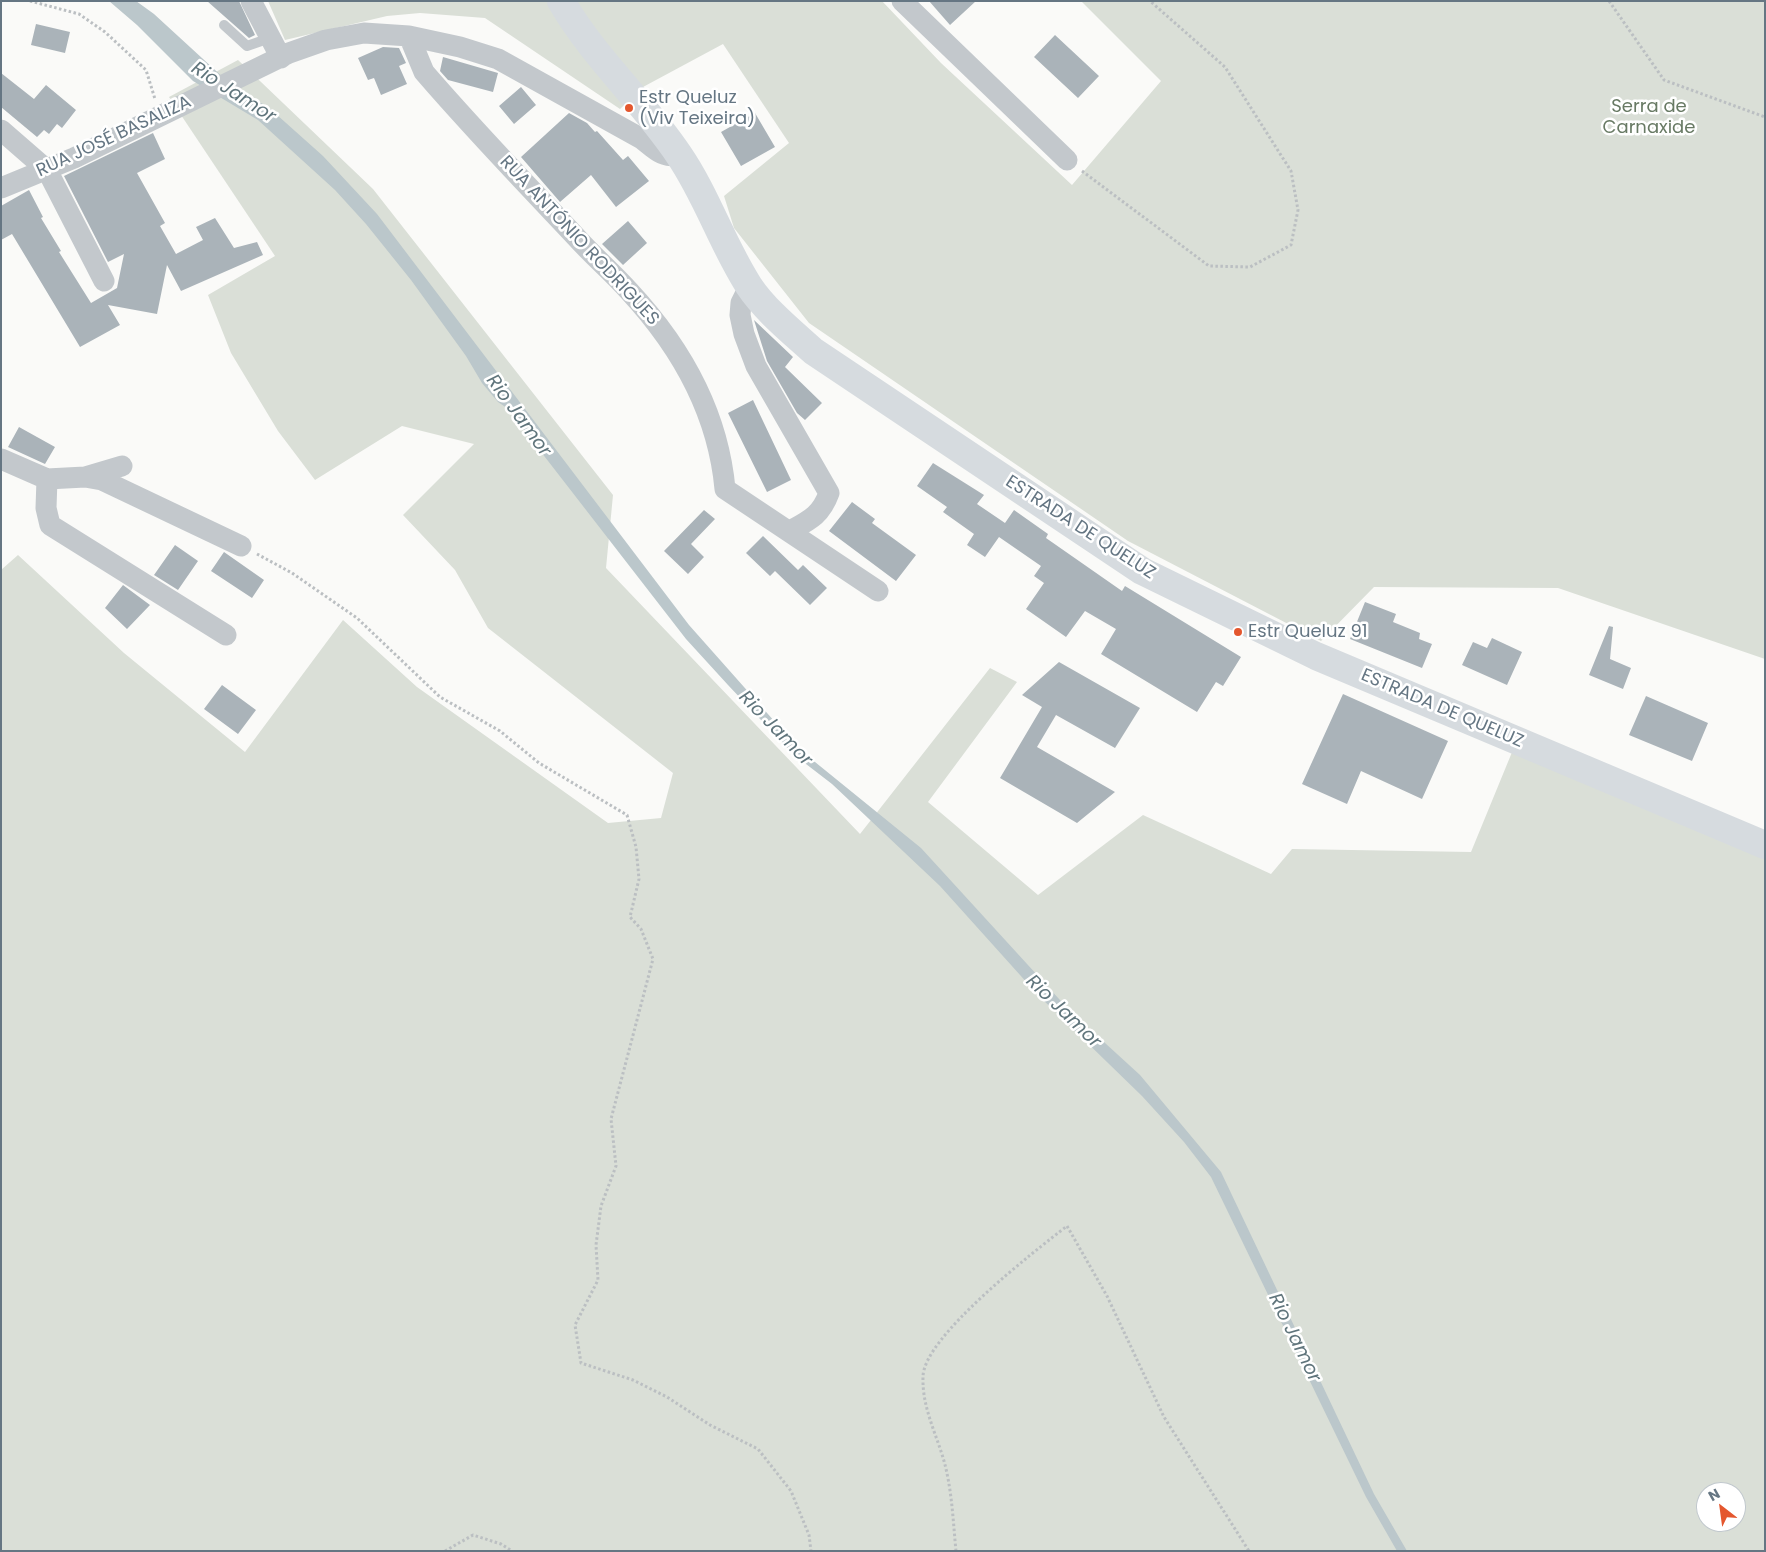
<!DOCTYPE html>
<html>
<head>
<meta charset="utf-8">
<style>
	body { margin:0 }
	#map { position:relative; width:1766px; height:1552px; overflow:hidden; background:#fafaf8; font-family:Poppins,sans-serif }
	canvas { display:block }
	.frame { position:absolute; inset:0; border:2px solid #657683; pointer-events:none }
	.north { position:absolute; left:1696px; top:1482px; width:50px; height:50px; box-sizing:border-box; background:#fff; border:1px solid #c1c8cd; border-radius:50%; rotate:330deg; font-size:14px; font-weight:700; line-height:20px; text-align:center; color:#657683 }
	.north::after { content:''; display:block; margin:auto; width:18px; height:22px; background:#e4572e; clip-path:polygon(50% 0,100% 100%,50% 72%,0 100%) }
</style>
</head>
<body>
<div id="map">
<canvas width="1766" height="1552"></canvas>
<div class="frame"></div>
<div class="north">N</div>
</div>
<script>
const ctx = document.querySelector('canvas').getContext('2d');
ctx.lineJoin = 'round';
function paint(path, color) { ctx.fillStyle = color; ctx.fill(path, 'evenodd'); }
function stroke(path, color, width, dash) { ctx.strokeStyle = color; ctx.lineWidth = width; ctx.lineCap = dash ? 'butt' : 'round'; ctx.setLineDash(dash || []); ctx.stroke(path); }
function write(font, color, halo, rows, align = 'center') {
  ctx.font = font + ' Poppins,sans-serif'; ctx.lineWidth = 5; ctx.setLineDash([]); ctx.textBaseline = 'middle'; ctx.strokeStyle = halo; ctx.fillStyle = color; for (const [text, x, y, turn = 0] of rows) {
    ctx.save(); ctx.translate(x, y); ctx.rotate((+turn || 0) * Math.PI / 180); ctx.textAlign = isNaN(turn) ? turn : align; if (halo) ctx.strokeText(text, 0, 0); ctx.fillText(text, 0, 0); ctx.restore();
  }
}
paint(new Path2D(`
	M268,1H882L941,63L1072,185L1161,81L1081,1H1765V659L1558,588L1374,587L1321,641L1128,541L809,323L734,228L724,196L789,143L723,44L643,87L620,109L485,18L420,13L387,16L285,40Z
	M238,60L373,189L613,495L606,568L860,834L990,668L1017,682L928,802L1038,895L1143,815L1271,874L1292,849L1471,852L1517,740L1765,845V1551H1V570L18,555L124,653L245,752L343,620L417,687L608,823L661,818L673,773L488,628L455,570L403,515L474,444L402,426L315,480L278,431L231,353L208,295L275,256L169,97ZM1706,1492H1736V1522H1706Z`), '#dadfd7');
paint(new Path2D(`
	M109,1H136L154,14L239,92L267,106L323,156L377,214L689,625L799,749L921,848L1070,1011L1140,1075L1221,1172L1374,1494L1407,1551H1397L1366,1497L1211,1177L1184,1142L1142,1096L1038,995L940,886L832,784L793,754L728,685L686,639L507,408L498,402L482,383L466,356L411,280L366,224L335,190L258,120L193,81L137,25Z`), '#bbc7cb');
paint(new Path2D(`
	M207,1H239L255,35L249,38Z
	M929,1H976L950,25Z
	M36,24L70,32L65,53L31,45Z
	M1055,35L1099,76L1078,98L1034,57Z
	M383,47L399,48L406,63L399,66L407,84L381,95L374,78L368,80L358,58Z
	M443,57L498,73L493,92L448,80L440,71Z
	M1,73L34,99L46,85L76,110L62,128L57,124L49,134L44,130L37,137L1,107Z
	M521,87L536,105L514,124L499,106Z
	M569,113L587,123L595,132L597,131L623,160L628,156L649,181L616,207L591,175L560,202L521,157Z
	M755,113L775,147L741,166L721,132Z
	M153,133L165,159L137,173L165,223L160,226L176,254L203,240L196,227L215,218L234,248L257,242L263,255L181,291L167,265L157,314L108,305L120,325L80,347L12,234L1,240V206L29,190L43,217L41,218L61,251L59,252L91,303L117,288L124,254L108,262L64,176Z
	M628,221L647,243L623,265L602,244Z
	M754,320L793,357L785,367L822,403L805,420L797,413L767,361Z
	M753,400L791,480L767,492L728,413Z
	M19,427L55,447L45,464L8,447Z
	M933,463L984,495L977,504L1005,523L1014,510L1048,534L1046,538L1122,591L1125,586L1241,657L1223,686L1216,682L1197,712L1101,654L1116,629L1085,611L1066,637L1026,609L1044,583L1034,576L1041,566L999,537L985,557L967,545L974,534L943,512L947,507L917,486Z
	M852,502L875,519L872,523L916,555L896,581L829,531Z
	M704,510L715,519L691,544L704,557L688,574L664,551Z
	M763,536L798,570L803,565L827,588L810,605L775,571L770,576L746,553Z
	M175,545L198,561L178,590L154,575Z
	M224,552L264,580L252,598L211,571Z
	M123,585L150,605L127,629L105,608Z
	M1365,602L1396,614L1393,622L1420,633L1419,639L1432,644L1422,668L1350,639Z
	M1609,626L1613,627L1610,659L1631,668L1623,689L1589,675Z
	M1492,638L1522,652L1507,685L1462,665L1473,642L1487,648Z
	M1059,662L1140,708L1115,748L1056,715L1037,747L1115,792L1077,823L1000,778L1042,707L1022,695Z
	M222,685L256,710L238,734L204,709Z
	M1343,694L1448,741L1422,799L1361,771L1347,804L1302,784Z
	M1646,696L1708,723L1692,761L1629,735Z`), '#aab3b9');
stroke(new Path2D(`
	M30,1L79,14L105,32L146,70L155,99
	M1609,1L1664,80L1765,117
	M1082,171L1209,266L1250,267L1291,245L1298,210L1291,171L1225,67L1150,1
	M257,554L292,573L357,618L440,697L500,731L539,763L627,815L636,847L639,879L630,917L641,929L653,959L611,1119L616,1166L601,1206L596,1245L598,1280L575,1325L581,1363L633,1380L667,1397L710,1425L758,1449L791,1491L809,1535L811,1551
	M445,1551L473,1535L501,1544L512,1551
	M956,1551C953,1521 952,1490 944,1461C936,1433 922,1407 923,1377C923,1337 1035,1251 1067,1226L1107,1296L1164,1417L1249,1551`), '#bbbfc2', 3, [2.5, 2.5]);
stroke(new Path2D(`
	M224,25L247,46L270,38`), '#c3c8cc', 10);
stroke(new Path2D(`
	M251,1L281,58
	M902,1L1067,160
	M409,36L424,72C473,129 525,183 576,237C593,256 612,272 629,291C681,347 718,412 725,489L878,591
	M1,130L47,170L104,281
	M1,188L74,158L289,53L326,40L364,33L409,36L460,47L498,59L642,139C657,151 661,157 680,156
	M749,287L741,303L740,315L744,334L756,366L829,493C821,515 810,520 790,531
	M1,459L47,479L85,477L102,480L241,546
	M85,477L122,466
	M47,479L46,508L50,525L226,635`), '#c3c8cc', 21);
stroke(new Path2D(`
	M561,1C594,58 643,101 679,155C707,196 722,244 749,286C765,310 791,331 813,351L1142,571L1316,656L1765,845`), '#d6dbdf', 28);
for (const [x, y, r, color] of [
	[629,108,5,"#e4572e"],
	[1238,632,5,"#e4572e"]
]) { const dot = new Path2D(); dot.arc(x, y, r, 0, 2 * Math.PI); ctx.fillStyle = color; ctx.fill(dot); stroke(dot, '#fff', 2); }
write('18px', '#657683', '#fff', [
	["Estr Queluz",639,98],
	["(Viv Teixeira)",639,119],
	["Estr Queluz 91",1248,632]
], 'left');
write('18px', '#687a64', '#fff', [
	["Serra de",1649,107],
	["Carnaxide",1649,128]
]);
write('18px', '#657683', '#fff', [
	["RUA JOSÉ BASALIZA",114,137,-25],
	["RUA ANTÓNIO RODRIGUES",579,241,47],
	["ESTRADA DE QUELUZ",1080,528,33],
	["ESTRADA DE QUELUZ",1442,709,23]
]);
write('italic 19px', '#60757c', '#fff', [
	["Rio Jamor",233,93,33],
	["Rio Jamor",518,416,54],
	["Rio Jamor",775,729,46],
	["Rio Jamor",1063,1012,44],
	["Rio Jamor",1294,1338,64]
]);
</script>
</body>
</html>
